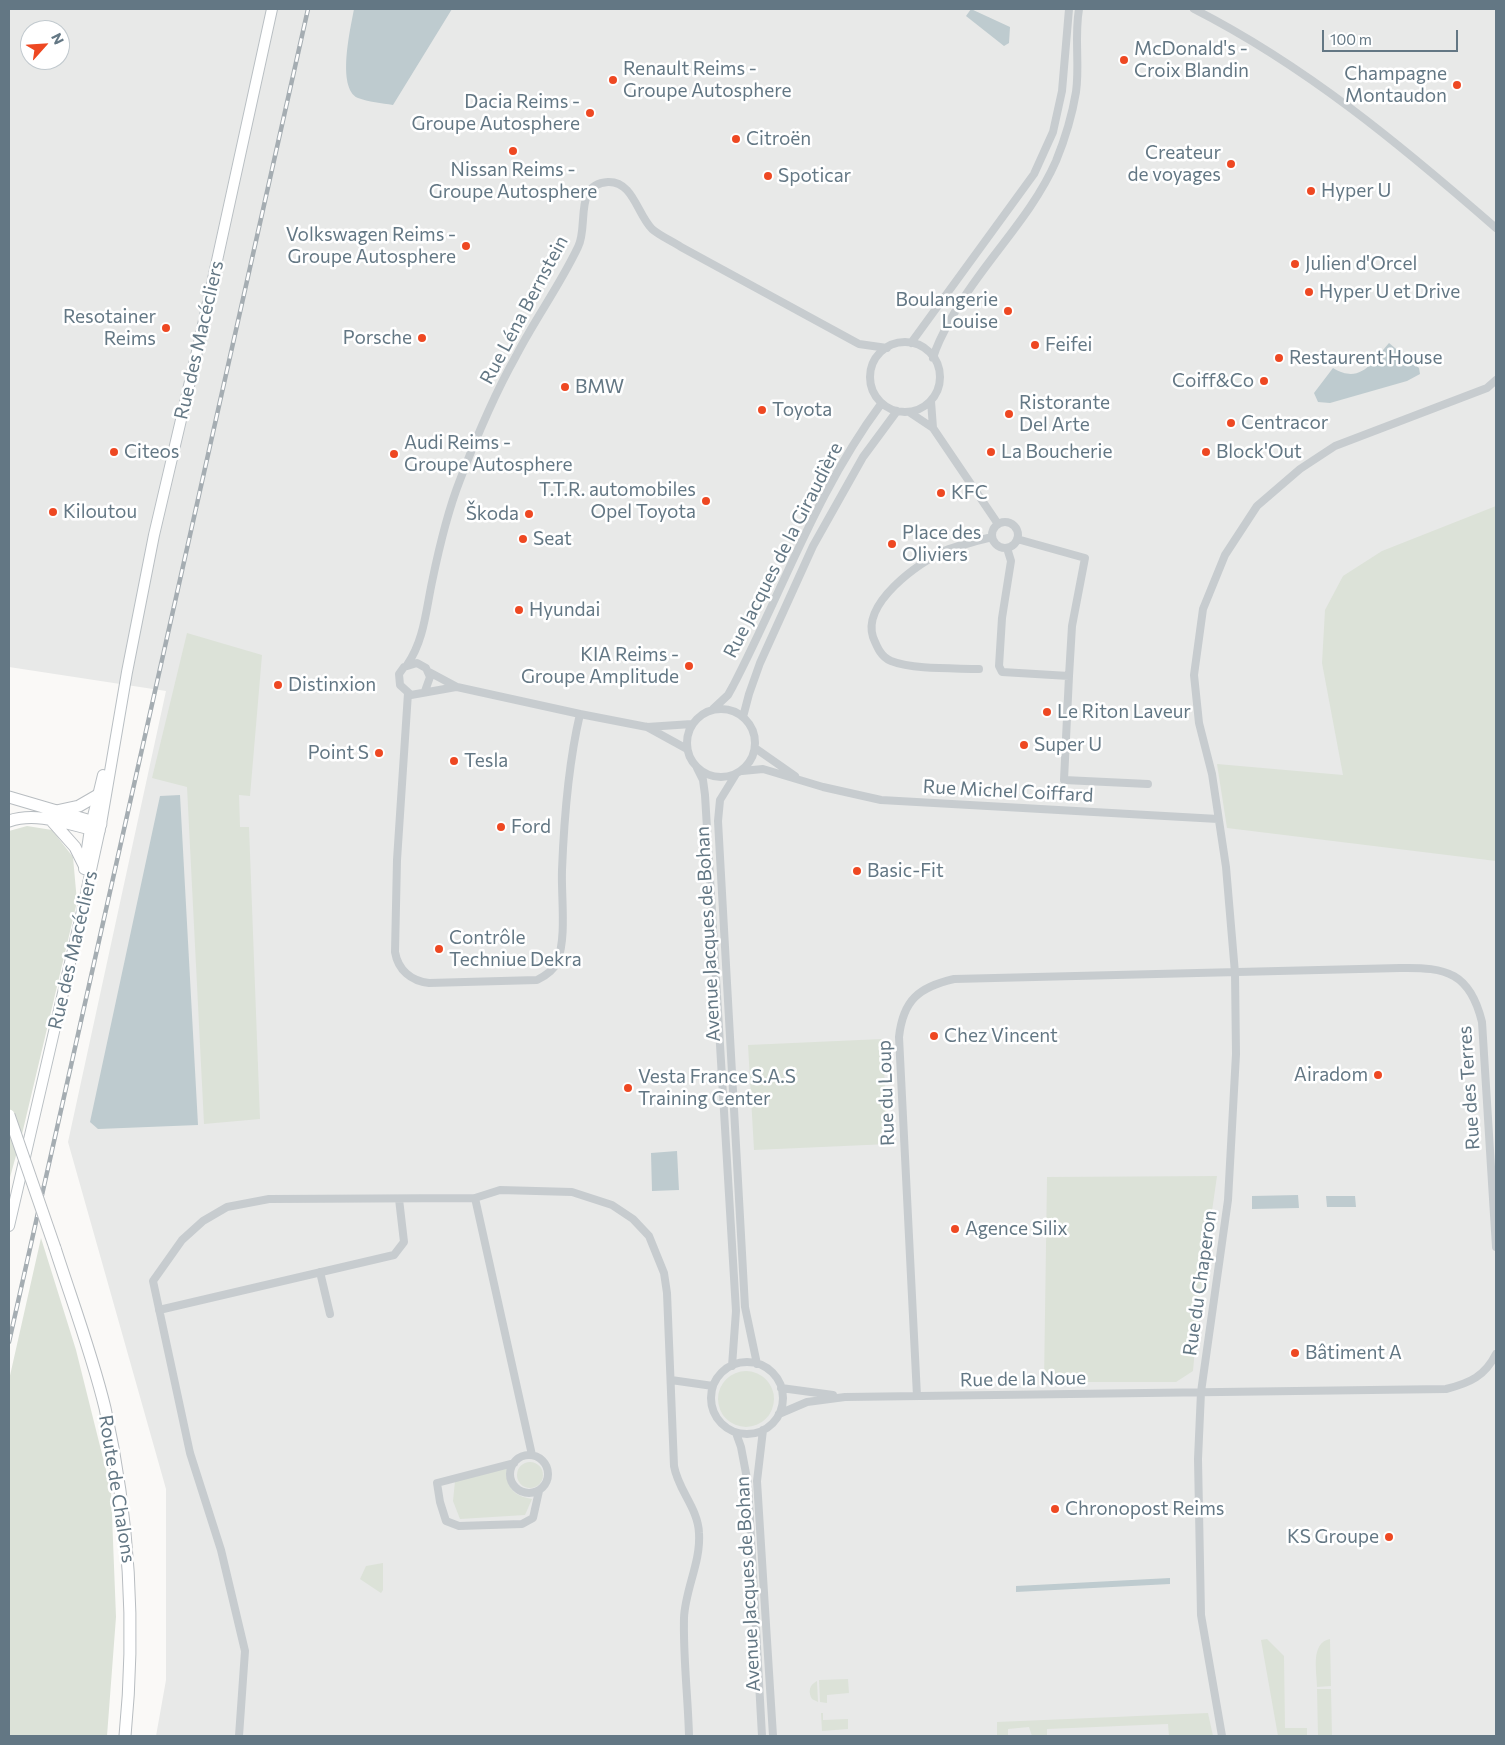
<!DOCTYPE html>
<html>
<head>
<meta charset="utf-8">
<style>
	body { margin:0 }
	#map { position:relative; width:1505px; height:1745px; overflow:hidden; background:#faf9f7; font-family:Commissioner,sans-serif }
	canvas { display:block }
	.frame { position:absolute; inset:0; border:10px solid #637784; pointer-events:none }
	.north { position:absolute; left:20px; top:20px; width:50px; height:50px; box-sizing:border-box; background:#fff; border:1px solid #c1c9ce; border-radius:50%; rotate:64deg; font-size:14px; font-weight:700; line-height:20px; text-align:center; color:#637784 }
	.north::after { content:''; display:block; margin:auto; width:18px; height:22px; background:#ee4822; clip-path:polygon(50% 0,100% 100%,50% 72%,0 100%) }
	.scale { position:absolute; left:1322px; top:30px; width:136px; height:22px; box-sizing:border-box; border:2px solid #637784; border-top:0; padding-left:6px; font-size:15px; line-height:18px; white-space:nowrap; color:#637784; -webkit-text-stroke:4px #fff; paint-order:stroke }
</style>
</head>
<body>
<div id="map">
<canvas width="1505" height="1745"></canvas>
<div class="frame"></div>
<div class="north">N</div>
<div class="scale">100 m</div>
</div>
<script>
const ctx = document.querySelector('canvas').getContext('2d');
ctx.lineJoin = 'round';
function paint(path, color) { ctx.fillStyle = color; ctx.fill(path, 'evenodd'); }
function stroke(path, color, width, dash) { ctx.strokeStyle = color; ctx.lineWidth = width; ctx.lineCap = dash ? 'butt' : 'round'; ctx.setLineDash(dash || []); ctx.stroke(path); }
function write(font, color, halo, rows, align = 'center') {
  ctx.font = font + ' Commissioner,sans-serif'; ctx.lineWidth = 5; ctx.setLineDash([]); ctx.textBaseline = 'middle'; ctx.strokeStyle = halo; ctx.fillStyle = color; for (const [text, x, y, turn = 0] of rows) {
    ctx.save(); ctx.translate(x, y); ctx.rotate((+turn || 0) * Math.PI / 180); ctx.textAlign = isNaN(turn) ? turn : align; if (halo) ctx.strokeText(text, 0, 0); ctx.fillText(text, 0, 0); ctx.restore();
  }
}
paint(new Path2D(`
	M9,9H1496V1736H156L166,1680V1489L68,1142L166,691L9,667ZM30,30H60V60H30Z`), '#e8e9e8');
paint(new Path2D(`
	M1496,506V861L1227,828L1217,764L1343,775L1322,663L1325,610L1343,576L1382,551Z
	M187,633L262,655L250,796L239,795L240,827H249L260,1119L204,1124L187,787L152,778Z
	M27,826L52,830L73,857L77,902L23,1130L9,1181V831Z
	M882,1039L889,1144L754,1150L748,1045Z
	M1217,1176L1199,1302L1193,1371L1176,1382H1044L1047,1177Z
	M41,1238L76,1350L111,1490L116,1617L107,1736H9V1380Z
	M718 1399a28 28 0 1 1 56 0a28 28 0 1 1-56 0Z
	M517 1475a13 13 0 1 1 26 0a13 13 0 1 1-26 0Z
	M507,1468C506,1487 513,1496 532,1499L525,1515L460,1519L453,1501L455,1481Z
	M383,1563V1590L381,1593L360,1579L366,1566Z
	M1267,1639L1284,1656L1285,1728H1307V1736H1278L1261,1640Z
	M1330,1639L1331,1686L1317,1687C1317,1671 1310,1643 1330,1639Z
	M848,1679L849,1693L827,1695V1703L820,1702L819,1680Z
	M817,1681L818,1702L812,1699C808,1692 809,1685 817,1681Z
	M1317,1689H1331L1332,1736H1318Z
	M821,1713H823V1720L848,1719V1729L822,1731Z
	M1208,1713L1213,1736H1169L1168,1724L1047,1729V1736H1032L1029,1727L1008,1729V1736H997V1722Z`), '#dce2d8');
paint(new Path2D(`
	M354,9H452L393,105C382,103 368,102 358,98C336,88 351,27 354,9Z
	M971,9L1010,27L1009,43L1004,46L966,16Z
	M1389,343L1419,368L1420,374L1407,381L1330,403L1318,402L1314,393L1333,368C1361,385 1372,362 1389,343Z
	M180,795L198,1125L98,1129L90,1122L160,796Z
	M677,1151L679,1190L652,1191L651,1153Z
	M1298,1195L1299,1208L1252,1209V1196Z
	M1326,1196H1355L1356,1207H1327Z
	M1170,1578V1584L1016,1592V1586Z`), '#becbcf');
const secondary = new Path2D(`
	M84,869L90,829L103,775
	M9,1226L82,911L101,824L127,672L154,535L199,343L272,9`);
const primary = new Path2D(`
	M9,797L101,824
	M56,811L79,806L98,795
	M51,820L75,847L84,865
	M9,821C38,811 70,825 99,831
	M55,1248C72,1301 92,1354 105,1408C129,1516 136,1626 125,1736`);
stroke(secondary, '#b9bfc3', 12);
stroke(primary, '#b8bdc1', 13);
stroke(new Path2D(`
	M1194,9C1306,66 1402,146 1496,228
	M870 377a35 35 0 1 1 70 0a35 35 0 1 1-70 0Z
	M911,343L1034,174L1053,132L1062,91L1069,9
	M933,358C938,340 947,326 956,310C986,259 1032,216 1056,161C1065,139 1072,116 1076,92C1080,64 1074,38 1079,9
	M931,401L933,428
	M909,412L933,428L998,524
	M992 535a13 13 0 1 1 26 0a13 13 0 1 1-26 0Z
	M1007,548L1011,561L1002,618L999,666L1002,672L1069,676L1072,626L1085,558L1017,539
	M407,665C424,641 426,610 432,582C439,548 447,513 460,480C476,438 494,395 516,356C535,319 560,285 578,247C589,226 573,184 608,182C633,181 637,214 652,229C660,236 672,241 681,247L859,344L887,348
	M979,669C954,668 914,670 891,661C881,657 877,647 873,637C862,603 918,563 944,551C960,545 976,541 992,537
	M429,672L457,687L580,714L647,727L692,724
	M1069,676L1064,780L1148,784
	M425,691L430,677L426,668L417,663L404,667L399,674L400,685L411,695L456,687
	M408,693L397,860L395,952C398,970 411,981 429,983L537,980C545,976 554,970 557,962C567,938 561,897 562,870C564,819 568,765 580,714
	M687 743a34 34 0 1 1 68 0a34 34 0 1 1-68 0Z
	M713,709L728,695L733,686C782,592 817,490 881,404
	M743,717L749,694L760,663L813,546L863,457L897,411
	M647,727L687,749
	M755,748L795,776
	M697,768L703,780L705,795L736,1311L732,1366
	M742,771L763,769L823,787L881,800L1218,819
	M736,774L720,800L718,821L745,1307L757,1364
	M475,1198L532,1455
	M320,1272L330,1314
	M159,1310L394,1255L404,1242L399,1199
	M711 1398a36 36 0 1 1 72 0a36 36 0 1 1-72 0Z
	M671,1380L713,1386
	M781,1388L833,1395
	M917,1396L899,1037C903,1000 919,987 954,979L1400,968C1447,967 1470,973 1482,1022L1496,1247
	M779,1414L807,1402L845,1397L1446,1389C1470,1383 1485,1376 1496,1354
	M763,1430L757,1481L773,1736
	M736,1433L741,1447L748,1484L762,1736
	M510 1474a19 19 0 1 1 38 0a19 19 0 1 1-38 0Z
	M514,1463L437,1483L440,1502L446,1521L459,1526L522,1524L533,1518L539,1491
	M239,1736L245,1651L221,1550L190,1453L153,1281L182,1240L203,1221L227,1207L269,1199L475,1198L500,1190L572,1192L612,1205L633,1219L649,1236L664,1273L667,1293L674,1466C678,1490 698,1508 699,1533C701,1562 685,1590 684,1618C683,1657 688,1697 689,1736
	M1222,1736L1201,1615L1198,1459L1201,1392L1228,1200L1236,1054L1235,973L1226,867L1212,774L1199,723L1194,675L1203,609L1225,555L1257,506L1300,469L1335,446L1487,388L1496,380`), '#c7cccf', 8);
stroke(secondary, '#fff', 10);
stroke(primary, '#fff', 11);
const rail = new Path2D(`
	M9,1342L308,9`);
stroke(rail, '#a5adb2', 4.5);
stroke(rail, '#fff', 2.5, [8]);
const primaryBridge = new Path2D(`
	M9,1115L55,1248`);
stroke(primaryBridge, '#b8bdc1', 13, []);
stroke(primaryBridge, '#fff', 11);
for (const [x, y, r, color] of [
	[1124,60,5,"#ee4822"],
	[613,80,5,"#ee4822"],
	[1457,85,5,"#ee4822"],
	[590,113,5,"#ee4822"],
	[736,139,5,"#ee4822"],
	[513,151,5,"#ee4822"],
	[1231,164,5,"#ee4822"],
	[768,176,5,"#ee4822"],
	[1311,191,5,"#ee4822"],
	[466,246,5,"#ee4822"],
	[1295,264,5,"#ee4822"],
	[1309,292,5,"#ee4822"],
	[1008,311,5,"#ee4822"],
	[166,328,5,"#ee4822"],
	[422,338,5,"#ee4822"],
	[1035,345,5,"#ee4822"],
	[1279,358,5,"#ee4822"],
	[1264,381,5,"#ee4822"],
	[565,387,5,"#ee4822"],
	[762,410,5,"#ee4822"],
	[1009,414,5,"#ee4822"],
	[1231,423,5,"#ee4822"],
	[114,452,5,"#ee4822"],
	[991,452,5,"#ee4822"],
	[1206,452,5,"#ee4822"],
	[394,454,5,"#ee4822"],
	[941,493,5,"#ee4822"],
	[706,501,5,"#ee4822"],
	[53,512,5,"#ee4822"],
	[529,514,5,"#ee4822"],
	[523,539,5,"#ee4822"],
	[892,544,5,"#ee4822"],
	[519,610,5,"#ee4822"],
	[689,666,5,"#ee4822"],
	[278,685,5,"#ee4822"],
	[1047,712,5,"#ee4822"],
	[1024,745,5,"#ee4822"],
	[379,753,5,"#ee4822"],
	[454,761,5,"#ee4822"],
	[501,827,5,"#ee4822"],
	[857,871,5,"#ee4822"],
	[439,949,5,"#ee4822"],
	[934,1036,5,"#ee4822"],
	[1378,1075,5,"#ee4822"],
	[628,1088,5,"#ee4822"],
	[955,1229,5,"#ee4822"],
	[1295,1353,5,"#ee4822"],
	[1055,1509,5,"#ee4822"],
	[1389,1537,5,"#ee4822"]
]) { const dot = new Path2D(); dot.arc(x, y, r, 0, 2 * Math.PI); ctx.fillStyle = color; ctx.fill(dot); stroke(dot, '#fff', 2); }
write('19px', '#637784', '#fff', [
	["McDonald's -",1134,49],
	["Croix Blandin",1134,71],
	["Renault Reims -",623,69],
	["Groupe Autosphere",623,91],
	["Champagne",1447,74,"right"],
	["Montaudon",1447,96,"right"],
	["Dacia Reims -",580,102,"right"],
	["Groupe Autosphere",580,124,"right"],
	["Citroën",746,139],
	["Createur",1221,153,"right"],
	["de voyages",1221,175,"right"],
	["Nissan Reims -",513,170,"center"],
	["Groupe Autosphere",513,192,"center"],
	["Spoticar",778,176],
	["Hyper U",1321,191],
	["Volkswagen Reims -",456,235,"right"],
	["Groupe Autosphere",456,257,"right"],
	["Julien d'Orcel",1305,264],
	["Hyper U et Drive",1319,292],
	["Boulangerie",998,300,"right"],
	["Louise",998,322,"right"],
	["Resotainer",156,317,"right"],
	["Reims",156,339,"right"],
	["Porsche",412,338,"right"],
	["Feifei",1045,345],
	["Restaurent House",1289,358],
	["Coiff&Co",1254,381,"right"],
	["BMW",575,387],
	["Ristorante",1019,403],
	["Del Arte",1019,425],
	["Toyota",772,410],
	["Centracor",1241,423],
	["Audi Reims -",404,443],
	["Groupe Autosphere",404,465],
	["Citeos",124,452],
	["La Boucherie",1001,452],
	["Block'Out",1216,452],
	["T.T.R. automobiles",696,490,"right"],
	["Opel Toyota",696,512,"right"],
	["KFC",951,493],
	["Kiloutou",63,512],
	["Škoda",519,514,"right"],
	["Place des",902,533],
	["Oliviers",902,555],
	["Seat",533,539],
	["Hyundai",529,610],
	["KIA Reims -",679,655,"right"],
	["Groupe Amplitude",679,677,"right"],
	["Distinxion",288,685],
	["Le Riton Laveur",1057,712],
	["Super U",1034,745],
	["Point S",369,753,"right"],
	["Tesla",464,761],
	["Ford",511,827],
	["Basic-Fit",867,871],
	["Contrôle",449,938],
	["Techniue Dekra",449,960],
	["Chez Vincent",944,1036],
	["Airadom",1368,1075,"right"],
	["Vesta France S.A.S",638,1077],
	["Training Center",638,1099],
	["Agence Silix",965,1229],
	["Bâtiment A",1305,1353],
	["Chronopost Reims",1065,1509],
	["KS Groupe",1379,1537,"right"]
], 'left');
write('19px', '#637784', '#fff', [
	["Rue Léna Bernstein",524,310,-62],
	["Rue des Macécliers",199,340,-77],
	["Rue Jacques de la Giraudière",783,550,-63],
	["Rue Michel Coiffard",1008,791,3],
	["Avenue Jacques de Bohan",708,934,-93],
	["Rue des Macécliers",73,950,-77],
	["Rue des Terres",1469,1088,-94],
	["Rue du Loup",886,1093,-92],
	["Rue du Chaperon",1200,1283,-82],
	["Rue de la Noue",1023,1379,-1],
	["Route de Chalons",117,1489,81],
	["Avenue Jacques de Bohan",748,1584,-93]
]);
</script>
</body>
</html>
